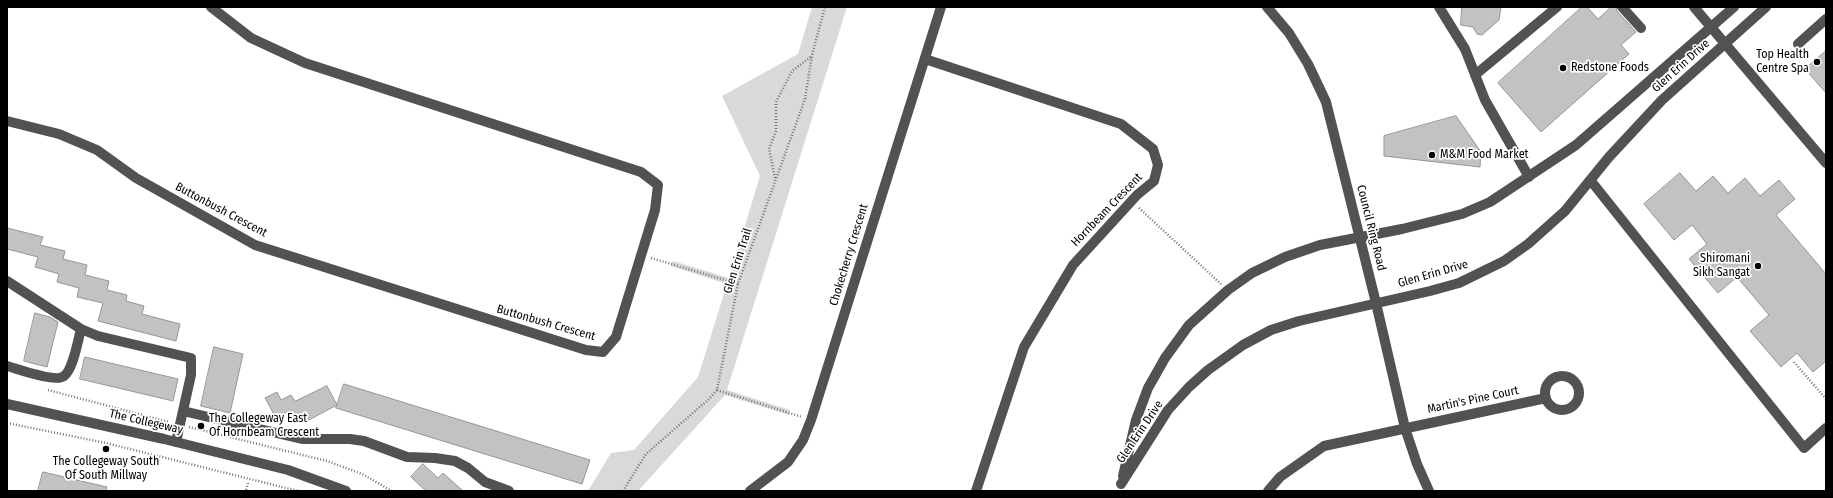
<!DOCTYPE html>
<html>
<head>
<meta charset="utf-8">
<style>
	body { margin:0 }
	#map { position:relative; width:1833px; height:498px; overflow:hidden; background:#fff; font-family:"Fira Sans Condensed",sans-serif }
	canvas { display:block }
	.frame { position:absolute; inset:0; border:8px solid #000; pointer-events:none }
</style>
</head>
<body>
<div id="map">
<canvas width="1833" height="498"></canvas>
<div class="frame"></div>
</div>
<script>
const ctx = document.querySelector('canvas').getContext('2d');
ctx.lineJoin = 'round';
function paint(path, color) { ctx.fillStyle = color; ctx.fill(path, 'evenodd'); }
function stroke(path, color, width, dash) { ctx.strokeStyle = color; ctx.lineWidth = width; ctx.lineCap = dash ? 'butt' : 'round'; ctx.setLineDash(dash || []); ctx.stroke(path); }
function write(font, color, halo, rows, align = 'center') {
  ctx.font = font + ' "Fira Sans Condensed",sans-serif'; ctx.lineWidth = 3.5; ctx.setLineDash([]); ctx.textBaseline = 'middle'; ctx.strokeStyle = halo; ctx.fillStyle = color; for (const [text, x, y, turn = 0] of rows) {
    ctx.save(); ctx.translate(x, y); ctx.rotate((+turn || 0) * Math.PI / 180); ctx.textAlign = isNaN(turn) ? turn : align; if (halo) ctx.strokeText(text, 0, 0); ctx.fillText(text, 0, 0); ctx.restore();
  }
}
paint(new Path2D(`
	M812,7H847L727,390L790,410L789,415L725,395L638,491H588L611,453L634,450L698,377L727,284L671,266L673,261L729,278L760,176L722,96L798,54Z`), '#d9d9d9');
const building = new Path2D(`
	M1462,7H1501L1499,20L1482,35L1477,34L1473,27L1461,25Z
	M1582,7H1587L1598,19L1611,7H1616L1617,11L1636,32L1621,45L1629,54L1541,132L1498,83Z
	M1826,51V93L1805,69Z
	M1456,116L1481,152L1480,167L1384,156V136Z
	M1680,173L1696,191L1713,176L1728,193L1745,178L1760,196L1779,180L1795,199L1776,215L1826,274V361L1813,372L1797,353L1781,367L1750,331L1769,315L1737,277L1718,293L1689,259L1707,244L1692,225L1674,240L1644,204Z
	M7,228L43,237L40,245L65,251L63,259L87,265L85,275L109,281L107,290L127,295L126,301L144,306L142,314L180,324L176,341L98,321L103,303L77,297L79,288L57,282L59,274L35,267L38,257L7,249Z
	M35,313L50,317L58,322L47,367L24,361Z
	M214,347L243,354L230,413L201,406Z
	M85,357L178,379L173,401L80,379Z
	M344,384L590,460L582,484L336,408Z
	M327,386L337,405L305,422L301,415L291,420L287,412L276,418L265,398L277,392L281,400L291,395L295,401Z
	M423,464L438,478L443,473L463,491H426L411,477Z
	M43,472L107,487L106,491H38Z`);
paint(building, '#c2c2c2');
stroke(building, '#969696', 1);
stroke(new Path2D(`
	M775,178L769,149L776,131V102L792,71L812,56
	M1139,208L1221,284
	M651,258L738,284
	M1794,362L1826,399
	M48,390L169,422
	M717,390L802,417
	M7,423L106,443L298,491
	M189,427L327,461L362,474L392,491
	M248,483L246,490L248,491
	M623,491L646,454L709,399L717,390L738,284L805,99L812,55L825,7`), '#747474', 2.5, [1, 2]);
stroke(new Path2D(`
	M1267,7L1289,33L1308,64L1326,102L1376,303L1405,428L1417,464L1429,491
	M1439,7L1465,49L1485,100L1529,177
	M1622,7L1641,28
	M1694,7L1826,163
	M1798,44L1826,19
	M925,59L1121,124L1153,149L1158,165L1154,181L1137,195L1073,265L1024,347L976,491
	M1475,75L1557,7
	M7,121L59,134L97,150L136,178L255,245L586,350L603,352L616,337L655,210L658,185L641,172L305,63L251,38L211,7
	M1591,181L1804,448L1826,428
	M7,281L81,329L98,336L191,358V375L176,442
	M7,366C18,369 56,383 64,376C73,370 78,340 81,329
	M1545 393a17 17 0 1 1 34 0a17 17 0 1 1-34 0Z
	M7,404L164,439L288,470L346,491
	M183,411L302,439H350L364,441L407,457L435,458L455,461L468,468L485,482L509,491
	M1123,476L1136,420L1148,388L1165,358L1189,325L1228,290L1252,273L1285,257L1320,245L1402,229L1462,214L1490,202L1576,145L1734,7
	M1121,484L1168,410L1189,387L1208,370L1243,345L1271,330L1299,321L1430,291L1459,283L1504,261L1528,244L1565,211L1609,157L1662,100L1766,7
	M750,491L788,462L803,440L811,420L941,7
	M1268,491L1280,477L1324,446L1546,398`), '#525252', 10);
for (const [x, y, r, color] of [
	[1817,62,4,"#000"],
	[1563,68,4,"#000"],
	[1432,155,4,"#000"],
	[1758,266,4,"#000"],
	[201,426,4,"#000"],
	[106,449,4,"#000"]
]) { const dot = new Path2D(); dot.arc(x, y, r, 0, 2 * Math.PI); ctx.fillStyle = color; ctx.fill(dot); stroke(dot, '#fff', 1.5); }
write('12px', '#000', '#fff', [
	["Top Health",1809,55,"right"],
	["Centre Spa",1809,69,"right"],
	["Redstone Foods",1571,68],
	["M&M Food Market",1440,155],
	["Shiromani",1750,259,"right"],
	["Sikh Sangat",1750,273,"right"],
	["The Collegeway East",209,419],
	["Of Hornbeam Crescent",209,433],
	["The Collegeway South",106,462,"center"],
	["Of South Millway",106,476,"center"]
], 'left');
write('12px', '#000', '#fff', [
	["Glen Erin Drive",1681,66,-42],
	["Buttonbush Crescent",221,210,28],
	["Hornbeam Crescent",1107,210,-46],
	["Council Ring Road",1371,228,76],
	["Chokecherry Crescent",849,255,-73],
	["Glen Erin Trail",738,261,-72],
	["Glen Erin Drive",1433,274,-16],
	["Buttonbush Crescent",546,323,16],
	["Martin's Pine Court",1473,400,-12],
	["The Collegeway",146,422,13],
	["Glen Erin Drive",1140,432,-56]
]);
</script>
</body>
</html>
